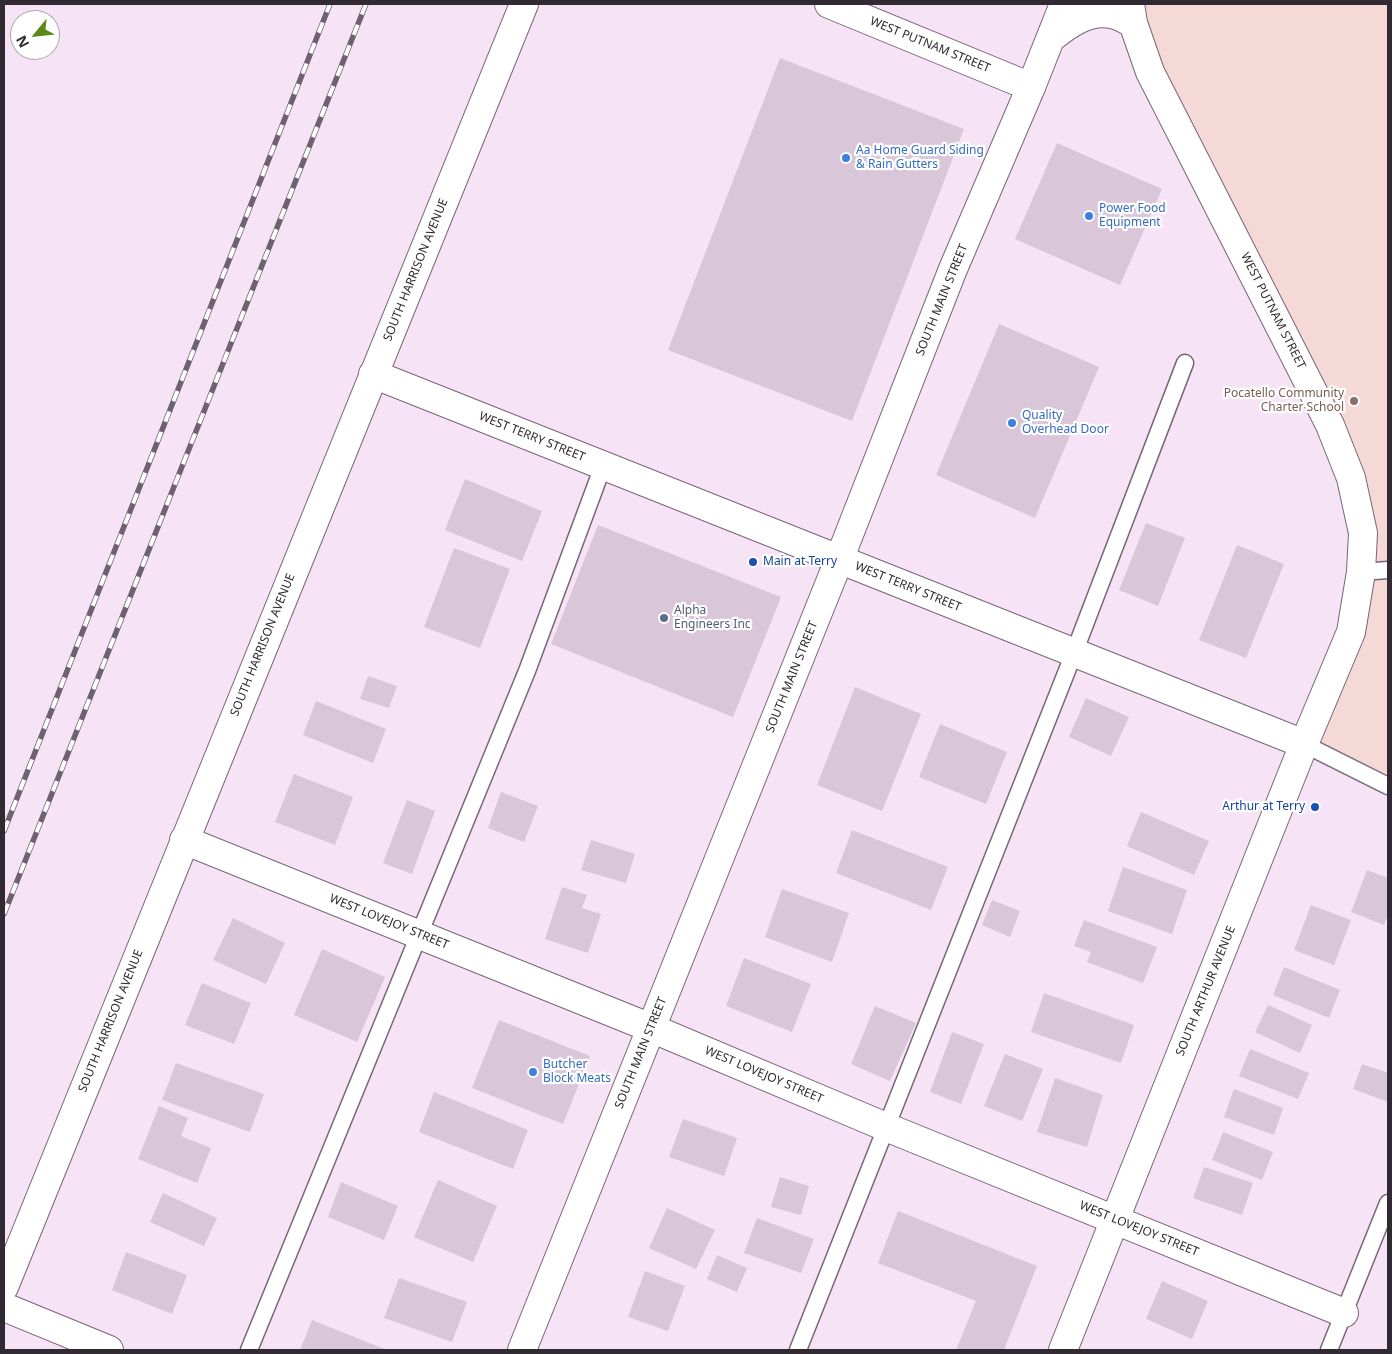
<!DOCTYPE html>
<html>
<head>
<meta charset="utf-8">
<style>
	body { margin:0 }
	#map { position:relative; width:1392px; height:1354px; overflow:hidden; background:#f7e3f6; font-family:"Noto Sans",sans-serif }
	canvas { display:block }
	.frame { position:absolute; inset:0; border:5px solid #322a32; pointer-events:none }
	.north { position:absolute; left:10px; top:10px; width:50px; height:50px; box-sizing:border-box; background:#fff; border:1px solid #adaaad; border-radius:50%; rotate:242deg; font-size:14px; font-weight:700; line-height:20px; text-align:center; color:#322a32 }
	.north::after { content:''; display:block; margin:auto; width:18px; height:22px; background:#5a8819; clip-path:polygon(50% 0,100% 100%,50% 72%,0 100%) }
</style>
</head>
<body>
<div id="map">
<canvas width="1392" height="1354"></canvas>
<div class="frame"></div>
<div class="north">N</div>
</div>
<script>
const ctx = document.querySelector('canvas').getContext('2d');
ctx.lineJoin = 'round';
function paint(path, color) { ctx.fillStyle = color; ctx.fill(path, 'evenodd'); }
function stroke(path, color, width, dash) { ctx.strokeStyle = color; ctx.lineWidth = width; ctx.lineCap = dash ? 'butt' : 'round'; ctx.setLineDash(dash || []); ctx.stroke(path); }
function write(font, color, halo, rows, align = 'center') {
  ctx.font = font + ' "Noto Sans",sans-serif'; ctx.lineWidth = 4.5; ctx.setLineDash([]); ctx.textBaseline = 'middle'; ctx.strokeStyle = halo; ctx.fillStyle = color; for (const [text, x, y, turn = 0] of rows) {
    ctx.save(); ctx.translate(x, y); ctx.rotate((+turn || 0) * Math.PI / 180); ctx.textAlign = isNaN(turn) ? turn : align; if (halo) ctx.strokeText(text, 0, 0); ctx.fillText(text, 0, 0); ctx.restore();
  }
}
paint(new Path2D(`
	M1130,4H1388V786L1304,744L1351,632L1363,533Z`), '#f4d9d7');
paint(new Path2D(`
	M780,58L964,129L852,421L668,350Z
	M1057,143L1162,189L1120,285L1015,239Z
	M999,324L1099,367L1035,518L936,475Z
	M465,479L542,511L522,561L445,530Z
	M1146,523L1185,538L1158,606L1119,590Z
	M598,525L781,597L733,717L551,644Z
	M1237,545L1284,564L1246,658L1199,640Z
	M454,548L510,569L480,648L424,627Z
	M368,676L397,686L389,708L360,699Z
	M855,687L921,714L882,811L817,785Z
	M1086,698L1129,717L1111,756L1069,737Z
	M316,701L386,729L373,763L303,735Z
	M940,724L1007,752L986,804L919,777Z
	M294,774L353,797L335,845L275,822Z
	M501,792L538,806L524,842L488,828Z
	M407,800L435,811L412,874L383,863Z
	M1141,812L1209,841L1194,875L1127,846Z
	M852,830L948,867L931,910L836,873Z
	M591,840L635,854L626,883L581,870Z
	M1123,867L1187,890L1172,934L1108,911Z
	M1367,870L1388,878V914L1384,925L1351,912Z
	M562,887L587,895L582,908L601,914L588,953L545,939Z
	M782,889L849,913L832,962L765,937Z
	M992,900L1020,911L1010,937L982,925Z
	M1311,905L1351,920L1334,965L1294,950Z
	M233,918L285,943L266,984L213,960Z
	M1084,920L1157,947L1143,983L1087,962L1091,952L1074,946Z
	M322,949L385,977L357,1042L294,1015Z
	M744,958L811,984L792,1032L726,1006Z
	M1284,967L1340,990L1329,1018L1273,995Z
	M202,983L251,1003L234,1044L185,1025Z
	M1044,993L1134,1025L1121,1063L1031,1032Z
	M1268,1005L1312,1025L1300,1053L1255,1032Z
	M875,1006L916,1023L890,1081L851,1064Z
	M499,1020L590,1056L563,1124L472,1088Z
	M952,1032L984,1044L961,1104L930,1092Z
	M1250,1049L1309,1073L1298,1099L1239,1076Z
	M1005,1054L1043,1069L1022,1121L984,1106Z
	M176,1063L264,1094L250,1132L162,1100Z
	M1362,1064L1388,1073V1102L1353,1089Z
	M1055,1078L1103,1095L1087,1147L1037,1132Z
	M1234,1089L1283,1108L1274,1135L1224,1117Z
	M434,1092L528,1130L513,1169L419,1132Z
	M159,1106L188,1118L181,1136L211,1148L197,1183L138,1159Z
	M683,1119L737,1138L724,1176L669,1157Z
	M1223,1132L1273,1152L1262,1180L1212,1160Z
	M1204,1167L1253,1183L1242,1215L1193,1198Z
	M780,1177L809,1186L801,1215L771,1207Z
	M438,1180L497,1206L473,1262L414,1237Z
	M341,1182L398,1206L384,1240L328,1217Z
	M163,1193L217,1218L204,1246L150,1222Z
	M667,1208L715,1230L696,1269L649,1248Z
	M898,1211L1037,1266L1004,1350H956L976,1301L878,1263Z
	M757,1218L814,1239L801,1273L744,1253Z
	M126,1252L187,1275L172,1314L112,1290Z
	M717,1255L747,1268L737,1292L707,1279Z
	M645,1271L685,1286L668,1331L628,1317Z
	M399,1278L467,1302L452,1342L384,1318Z
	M1162,1281L1208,1301L1192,1339L1146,1319Z
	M312,1320L387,1350H300Z`), '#dac6d9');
const service = new Path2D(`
	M1361,572L1388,570
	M1304,744L1388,786
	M249,1350L527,671L603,466
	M798,1350L1074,653L1185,363
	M1329,1350L1388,1203`);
const minor = new Path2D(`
	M829,4L1031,87
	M373,374L1304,744
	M184,840L651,1028L886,1127L1344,1313
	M4,1287L524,4
	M4,1307L109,1350`);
const secondary = new Path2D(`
	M1050,39C1067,25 1087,10 1111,14C1118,15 1126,20 1133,23
	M522,1350L839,560L953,269L1031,87L1064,4
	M1063,1350L1304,744L1351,632L1361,572L1363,533L1351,478L1330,425L1150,72L1133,23L1130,4`);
stroke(service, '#767', 19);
stroke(minor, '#767', 30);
stroke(secondary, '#767', 30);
stroke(service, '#fff', 16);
stroke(minor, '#fff', 28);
stroke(secondary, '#fff', 28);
const rail = new Path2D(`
	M4,831L330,4
	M4,914L366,4`);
stroke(rail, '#6e626e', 5.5);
stroke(rail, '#fff', 4, [11]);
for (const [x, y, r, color] of [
	[846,158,5,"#3f7fe0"],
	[1089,216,5,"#3f7fe0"],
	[1354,401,5,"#8d6e63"],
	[1012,423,5,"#3f7fe0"],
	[753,562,5,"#1a4fb4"],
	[664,618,5,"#5c6f8a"],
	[1315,807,5,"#1a4fb4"],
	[533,1072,5,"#3f7fe0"]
]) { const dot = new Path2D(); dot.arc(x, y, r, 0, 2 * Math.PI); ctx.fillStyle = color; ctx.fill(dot); stroke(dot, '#fff', 2); }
write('12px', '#322a32', '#fff', [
	["WEST PUTNAM STREET",930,45,22],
	["SOUTH HARRISON AVENUE",416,270,-68],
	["SOUTH MAIN STREET",942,300,-68],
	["WEST PUTNAM STREET",1273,311,63],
	["WEST TERRY STREET",532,437,22],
	["WEST TERRY STREET",908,587,22],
	["SOUTH HARRISON AVENUE",263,645,-68],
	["SOUTH MAIN STREET",792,677,-68],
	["WEST LOVEJOY STREET",389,922,22],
	["SOUTH ARTHUR AVENUE",1206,991,-68],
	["SOUTH HARRISON AVENUE",111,1021,-68],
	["SOUTH MAIN STREET",641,1053,-68],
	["WEST LOVEJOY STREET",764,1075,23],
	["WEST LOVEJOY STREET",1139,1229,22]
]);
write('12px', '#366cbe', '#fff', [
	["Aa Home Guard Siding",856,151],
	["& Rain Gutters",856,165],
	["Power Food",1099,209],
	["Equipment",1099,223],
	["Quality",1022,416],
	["Overhead Door",1022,430],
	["Butcher",543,1065],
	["Block Meats",543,1079]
], 'left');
write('12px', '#785e54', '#fff', [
	["Pocatello Community",1344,394],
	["Charter School",1344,408]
], 'right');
write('12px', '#164399', '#fff', [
	["Main at Terry",763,562],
	["Arthur at Terry",1305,807,"right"]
], 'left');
write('12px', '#4e5e75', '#fff', [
	["Alpha",674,611],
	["Engineers Inc",674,625]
], 'left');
</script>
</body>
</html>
